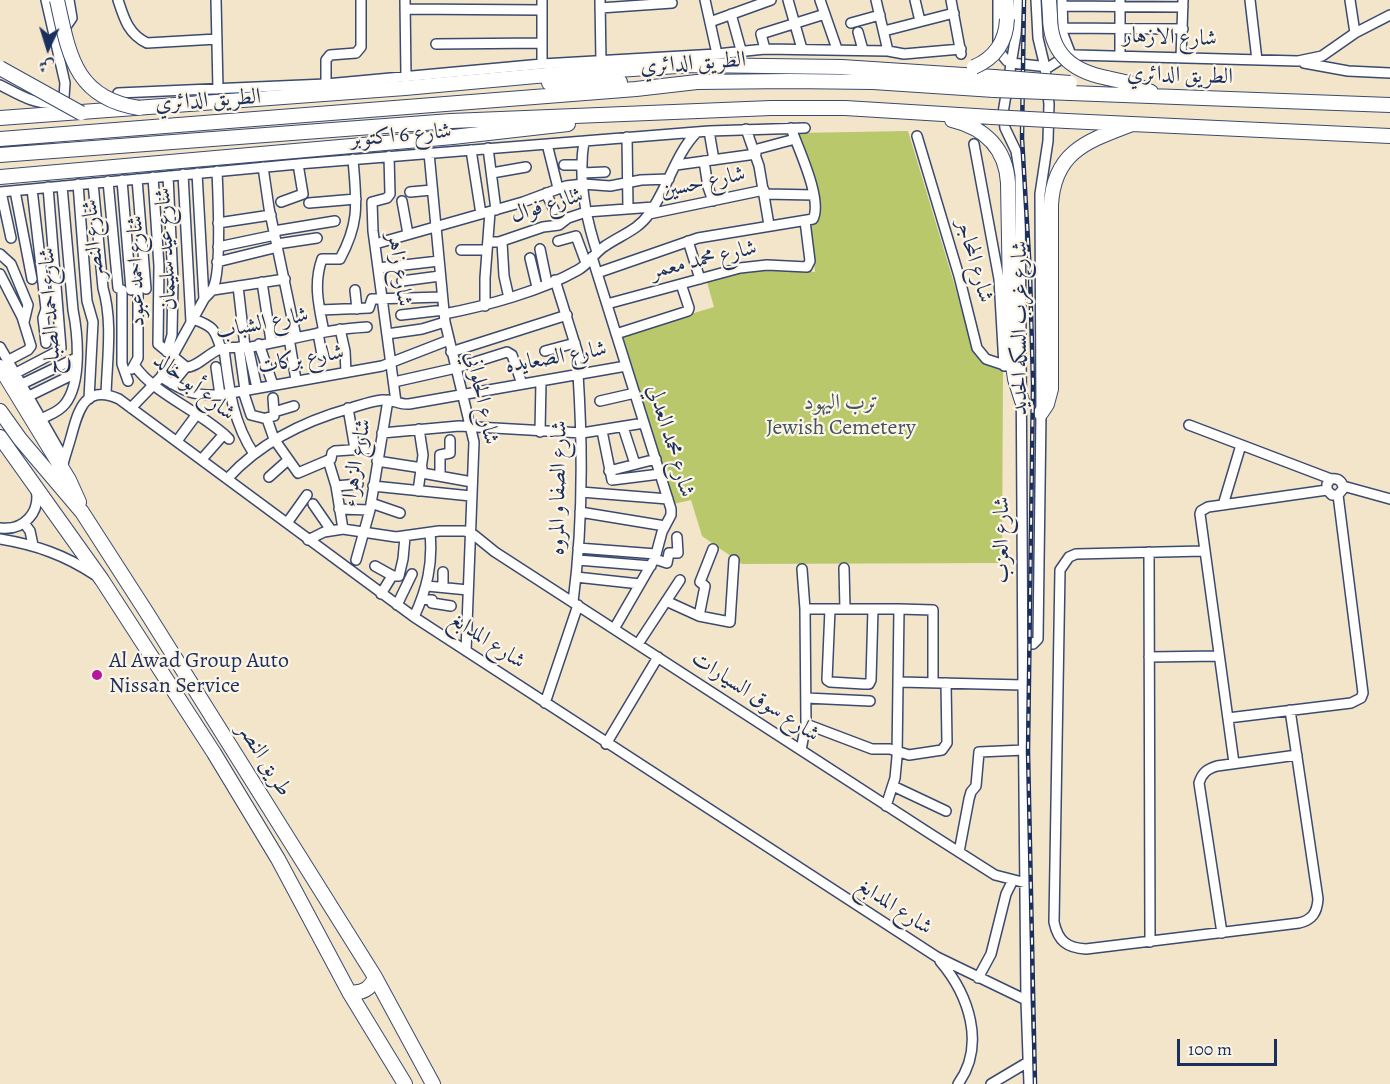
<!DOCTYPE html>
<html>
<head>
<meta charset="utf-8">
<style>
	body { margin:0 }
	#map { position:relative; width:1390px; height:1084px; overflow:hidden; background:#f3e5ca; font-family:Alegreya,Amiri,serif }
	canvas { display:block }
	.north { position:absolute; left:18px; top:18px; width:60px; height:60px; -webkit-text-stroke:4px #fcf5e5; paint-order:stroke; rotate:184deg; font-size:16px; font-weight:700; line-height:24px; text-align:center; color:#1b2f5e }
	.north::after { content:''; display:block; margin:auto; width:21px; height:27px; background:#1b2f5e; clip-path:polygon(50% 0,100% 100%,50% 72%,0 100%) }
	.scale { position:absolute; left:1177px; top:1039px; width:100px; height:27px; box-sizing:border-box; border:3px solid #1b2f5e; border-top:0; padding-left:8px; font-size:18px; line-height:21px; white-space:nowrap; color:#1b2f5e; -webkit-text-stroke:4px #fcf5e5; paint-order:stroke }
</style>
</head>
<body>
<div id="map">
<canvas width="1390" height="1084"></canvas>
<div class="north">ش</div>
<div class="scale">100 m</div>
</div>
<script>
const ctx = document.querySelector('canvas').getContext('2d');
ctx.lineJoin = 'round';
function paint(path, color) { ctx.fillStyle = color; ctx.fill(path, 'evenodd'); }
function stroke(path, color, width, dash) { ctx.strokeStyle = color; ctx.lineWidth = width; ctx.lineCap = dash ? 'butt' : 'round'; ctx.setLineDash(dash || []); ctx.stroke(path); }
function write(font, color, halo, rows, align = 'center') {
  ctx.font = font + ' Alegreya,Amiri,serif'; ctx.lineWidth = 4.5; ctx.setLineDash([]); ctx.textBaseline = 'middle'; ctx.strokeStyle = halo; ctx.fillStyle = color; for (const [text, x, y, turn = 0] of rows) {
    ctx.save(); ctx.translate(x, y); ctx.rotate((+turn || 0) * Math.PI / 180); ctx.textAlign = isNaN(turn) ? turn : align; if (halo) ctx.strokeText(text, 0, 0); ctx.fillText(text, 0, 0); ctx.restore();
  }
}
paint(new Path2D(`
	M908,131L976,356L1003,372L1002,563L742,564L702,536L691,500L673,504L621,335L714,307L707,282L742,273L768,269L815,272L809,224L818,221L816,196L796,133Z`), '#b8c86b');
const minor = new Path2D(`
	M118,0C124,18 128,34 147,43L217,39
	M216,0L218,89
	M405,0L406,77
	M542,0V64
	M600,0L601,62
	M705,0L717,54
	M788,0L802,49
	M820,0L837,49
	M915,0L920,21
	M951,0L961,54
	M998,0V47L1002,55L1007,61L1011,63L1049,67L1066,56L1075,55L1298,61L1322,56L1355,33L1390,15
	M1018,0L1016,34L1003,113L1005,128L1016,151L1020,175L1023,685L1026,1000L1029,1084
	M1062,0L1063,34L1071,55
	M1250,0L1257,60
	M1350,0L1355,33
	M1062,6L1183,7
	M600,8L672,3
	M405,9L541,10
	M731,14L741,50
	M710,22L771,0
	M851,23L880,15
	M1062,28L1183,29
	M59,30L65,28L72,18L69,0
	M884,31L954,13
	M858,32L863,50
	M436,44L542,43
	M765,49L761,34L825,14
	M888,51L904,54L961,49
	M1120,56V0
	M1181,58L1183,0
	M1304,63L1348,71L1390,73
	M326,84V60L330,55L356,53L361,47V0
	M0,85C18,94 36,106 57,103L64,97L65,83L46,0
	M118,93L326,84L542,64L717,54L765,49L888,51L876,0
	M746,129L759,166L769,225
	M709,131L714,160
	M917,136L959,276L977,348L986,359L1016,369
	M627,137L628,209
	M584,141C578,178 585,216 597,252
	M547,144L558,188
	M974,144L999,279L1004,366
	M488,148L496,210
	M471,150L481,214
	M754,150L795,139
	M429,153L445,322L474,442L466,651
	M389,156L390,194L387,198L372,202L373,231L396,402
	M704,161L708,187L713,201
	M564,165H582
	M676,165L756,154
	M263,167L269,208L296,337
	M197,173L204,299
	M492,173L526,167
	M582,173L605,172
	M183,174L191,322
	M153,177L159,266L158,344L186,367C196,368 208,354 218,350C229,346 240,348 251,347C290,340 327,329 367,327
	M137,179L146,289
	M122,180L131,290
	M108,181L118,288L122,290
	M93,183L103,288C113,322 107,360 106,395
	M78,184L87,301L93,322L89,399
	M563,187L568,200
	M32,189L46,309L43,318L46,343
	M15,191L32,279
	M0,192L298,164L709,131L805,128
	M1,192L11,238
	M410,192L432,190
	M546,193L554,210
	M765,194L814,195
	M402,201L408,234
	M281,202L303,194L298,164
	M309,203L356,199
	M649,214L764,190
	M218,223L271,215
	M274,231L335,221
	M558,241L576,236L586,263
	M688,241L700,279
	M488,242H499L543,227L559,225L568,218L586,212L654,207
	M502,242L504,276L509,298
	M277,244L317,238
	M375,244L523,202L566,186L583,184L610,186L641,180L669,179
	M218,247L275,235
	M540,249L547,283
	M461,250H487
	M0,254L11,264L28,305L24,322
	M592,257L671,509V515L662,532L655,558L614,629
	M530,258L537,287
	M217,262L278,247
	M378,268L439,261
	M597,273L698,238L813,219C823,200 798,148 791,128
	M0,274L22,317L31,346L28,350L7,361
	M555,280L584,373
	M402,281L440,276
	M262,282L271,341
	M238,286L245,347
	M122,290V364L128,381
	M213,290L285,279
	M355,290L357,309
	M607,304L740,268L767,265L807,267L810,261L805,221
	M485,306V278L490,212
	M320,310L369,308L372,299L442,297
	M444,314C486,306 541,291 578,270C589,264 595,252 605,246C621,235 638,230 649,214C668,188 675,154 697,132
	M401,315L444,310
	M193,319C213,326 215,329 221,349
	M340,329L345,351L346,372
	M324,332C319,307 313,284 322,259H340C361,220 356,200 353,159
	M318,333L322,355
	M387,334L422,329L445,322
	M616,334L688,311L689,308L681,284
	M289,338L296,380
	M259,344L273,385
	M0,347L64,459
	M239,347L245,390
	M248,347L257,388
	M224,349C229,387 232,421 254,454
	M545,351L575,343
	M167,352L172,335L173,281L168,176
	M451,352L567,315
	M135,366C154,394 204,413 229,439
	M216,367L220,395
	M132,369L138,358V289
	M14,374L58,351L61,348L48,187
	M161,377C183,391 193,396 220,395L382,366L449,340
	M394,382L456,368L507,352L512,355L522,384
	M172,384L186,367
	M20,385L76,358
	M243,391L251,415L267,419L274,439L298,473L331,459L332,453L335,451L379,448
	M27,397L76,373
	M273,398L274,412
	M600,401L635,393
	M131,408L161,377L204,299C207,295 211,293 213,288C222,271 218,194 217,171
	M348,408L355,449
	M266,418L274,416V412L294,406
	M41,419C49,415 59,412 65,404C82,383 78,335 73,310L62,186
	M1189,425L1331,479C1339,478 1343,482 1343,489L1338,495H1332L1327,490V484L1331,479
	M623,427L635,464
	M602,431L612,480L660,474
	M540,432L541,381
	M382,433L459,426L582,433L644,423
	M177,441L197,414
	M202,459L224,434
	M328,460L336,486L343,529
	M377,461L422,468
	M62,469C64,458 68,448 71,437C78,412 84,383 119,399L414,617L937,957L1026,1000
	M609,471L656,459
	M422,473L472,482
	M440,476V455L450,453V440
	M269,477L288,460
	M228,478C261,442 304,421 351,408C361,405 372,401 382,400C392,399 400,405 409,404L626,366
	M336,486L358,484
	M373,486L471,496
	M1343,486L1390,499
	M418,491L423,455L419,429
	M581,492L668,499
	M371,503L400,513
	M313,504L331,530
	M1223,505L1241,445
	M339,509L370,510
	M580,512L665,526
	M24,523L30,531L33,545
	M287,523L307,495
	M0,528C24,531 41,512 36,489
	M0,539C36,545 65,555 95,575
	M308,540L324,532L343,529L396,537L439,531H465L474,535L495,552L929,833L995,875L1026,883
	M578,548L656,554
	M1204,551L1076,554L1069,557L1060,570L1054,922C1058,941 1067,948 1086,949L1299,923C1312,920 1317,913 1318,899L1290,710
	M1149,552L1150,942
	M655,559L667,563L669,553H678L677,537
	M356,560L370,510L388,400
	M578,560L651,566
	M375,566L393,576
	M844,568L845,609
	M802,569L805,609H899L897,757L895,778L886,806
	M576,577L640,584
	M427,586L468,590
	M443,587V572
	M381,594L392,576H399L403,559L405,537
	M422,599L432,600V603L451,606
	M666,601L699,616L730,622L734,560
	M573,602C583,526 583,451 578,374
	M397,605L412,574
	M830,609L827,680L830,682L864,684H869L871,680L873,609
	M899,609L933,610V683
	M699,616L705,586L700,582L713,549
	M414,617C427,589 433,564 430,533
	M638,644L680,580
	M1023,644H1033L1038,639L1041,413L1040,194L1048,141L1049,104L1045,67L1038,38L1036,0
	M1149,657L1219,656
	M899,682L1023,685
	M806,698L870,701
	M545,703L578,605
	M1228,718L1351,703L1361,698L1363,693L1338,495
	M806,724L872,749H890L909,755L942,750L947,743L946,683
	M606,744L658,657
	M801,750L806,724L805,609
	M1234,763L1200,514L1201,511L1208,507L1327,490
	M893,786L946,811
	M959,852L969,799L971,792L976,786L979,752L1024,750
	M1222,933L1199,783C1202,773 1207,769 1217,766L1297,755
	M940,961C969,995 986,1045 958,1084
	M978,978L991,954L1006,894L1013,880
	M991,1084L1028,1062`);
const highway = new Path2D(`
	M1006,0L1007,19
	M1049,0L1050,16
	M1107,78L1134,84L1151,92
	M549,83L620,82
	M1070,93L1390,105
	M0,118L405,88L558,74L692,65L842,67L994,77
	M952,120C985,128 1006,149 1008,183L1011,350L1015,379L1022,401
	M1067,121L1390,136
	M0,139L636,89L697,82L789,81L873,82L994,90
	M0,155L451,121L698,111L771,108H845L992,117
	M0,177L453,137L568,124
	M0,367L69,480L79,502
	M0,411L20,439L82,512L147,613L375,977L433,1084
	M1041,413L1047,404L1051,389V205C1054,151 1088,141 1132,124
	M0,437L102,580L214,753L278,859L349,992L405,1084
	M349,992C362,994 371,989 375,977`);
stroke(minor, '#3b4a6e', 12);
stroke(highway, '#3b4a6e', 16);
stroke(minor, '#fff', 9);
stroke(highway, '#fff', 14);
const rail = new Path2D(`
	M1024,0L1022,138L1030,274L1033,383L1028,751L1035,1084`);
stroke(rail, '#1b2f5e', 4.5);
stroke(rail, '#fcf5e5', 2, [7]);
const highwayBridge = new Path2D(`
	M57,0C69,54 74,98 139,108
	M1050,16C1050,54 1072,71 1107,78
	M974,67C995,58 1006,42 1007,19
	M0,68L81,113
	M994,77L1070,83
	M994,90L1070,93
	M992,117L1067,121`);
stroke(highwayBridge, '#3b4a6e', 16, []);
stroke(highwayBridge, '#fff', 14);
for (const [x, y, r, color] of [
	[97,675,6,"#b5179e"]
]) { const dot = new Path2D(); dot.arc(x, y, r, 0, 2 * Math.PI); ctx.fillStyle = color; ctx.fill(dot); stroke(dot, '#fcf5e5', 2); }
write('22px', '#1b2f5e', '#fcf5e5', [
	["شارع الازهار",1170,38,2],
	["الطريق الدائري",693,64,-4],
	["الطريق الدائري",1180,76,2],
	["الطريق الدائري",208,101,-4],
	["شارع 6 اكتوبر",401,136,-5],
	["شارع حسين",703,183,-12],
	["شارع فوال",547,206,-17],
	["شارع النصر",94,239,-95],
	["شارع عيد سليمان",167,249,-93],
	["شارع محمد معمر",704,260,-13],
	["شارع المحاجر",974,261,74],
	["شارع زاهر",399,270,82],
	["شارع احمد عبود",137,271,-91],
	["شارع احمد الصباح",51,311,-93],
	["شارع الشباب",262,324,-11],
	["شارع غرب السكه الحديد",1021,328,-90],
	["شارع الصعايده",556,358,-10],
	["شارع بركات",301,360,-10],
	["شارع أبو خالد",194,387,38],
	["شارع الحلواني",481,398,78],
	["شارع محمد العدلي",670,441,73],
	["شارع الزهراء",357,463,-80],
	["شارع الصفا و المروه",559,488,-89],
	["شارع العزب",1003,540,-90],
	["شارع المدابغ",487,641,33],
	["شارع سوق السيارات",755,697,33],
	["طريق النصر",264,760,58],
	["شارع المدابغ",894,907,33]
]);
write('22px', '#425561', '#fcf5e5', [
	["ترب اليهود",841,404],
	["Jewish Cemetery",841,429]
]);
write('22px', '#1b2f5e', '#fcf5e5', [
	["Al Awad Group Auto",109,662],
	["Nissan Service",109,687]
], 'left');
</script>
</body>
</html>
